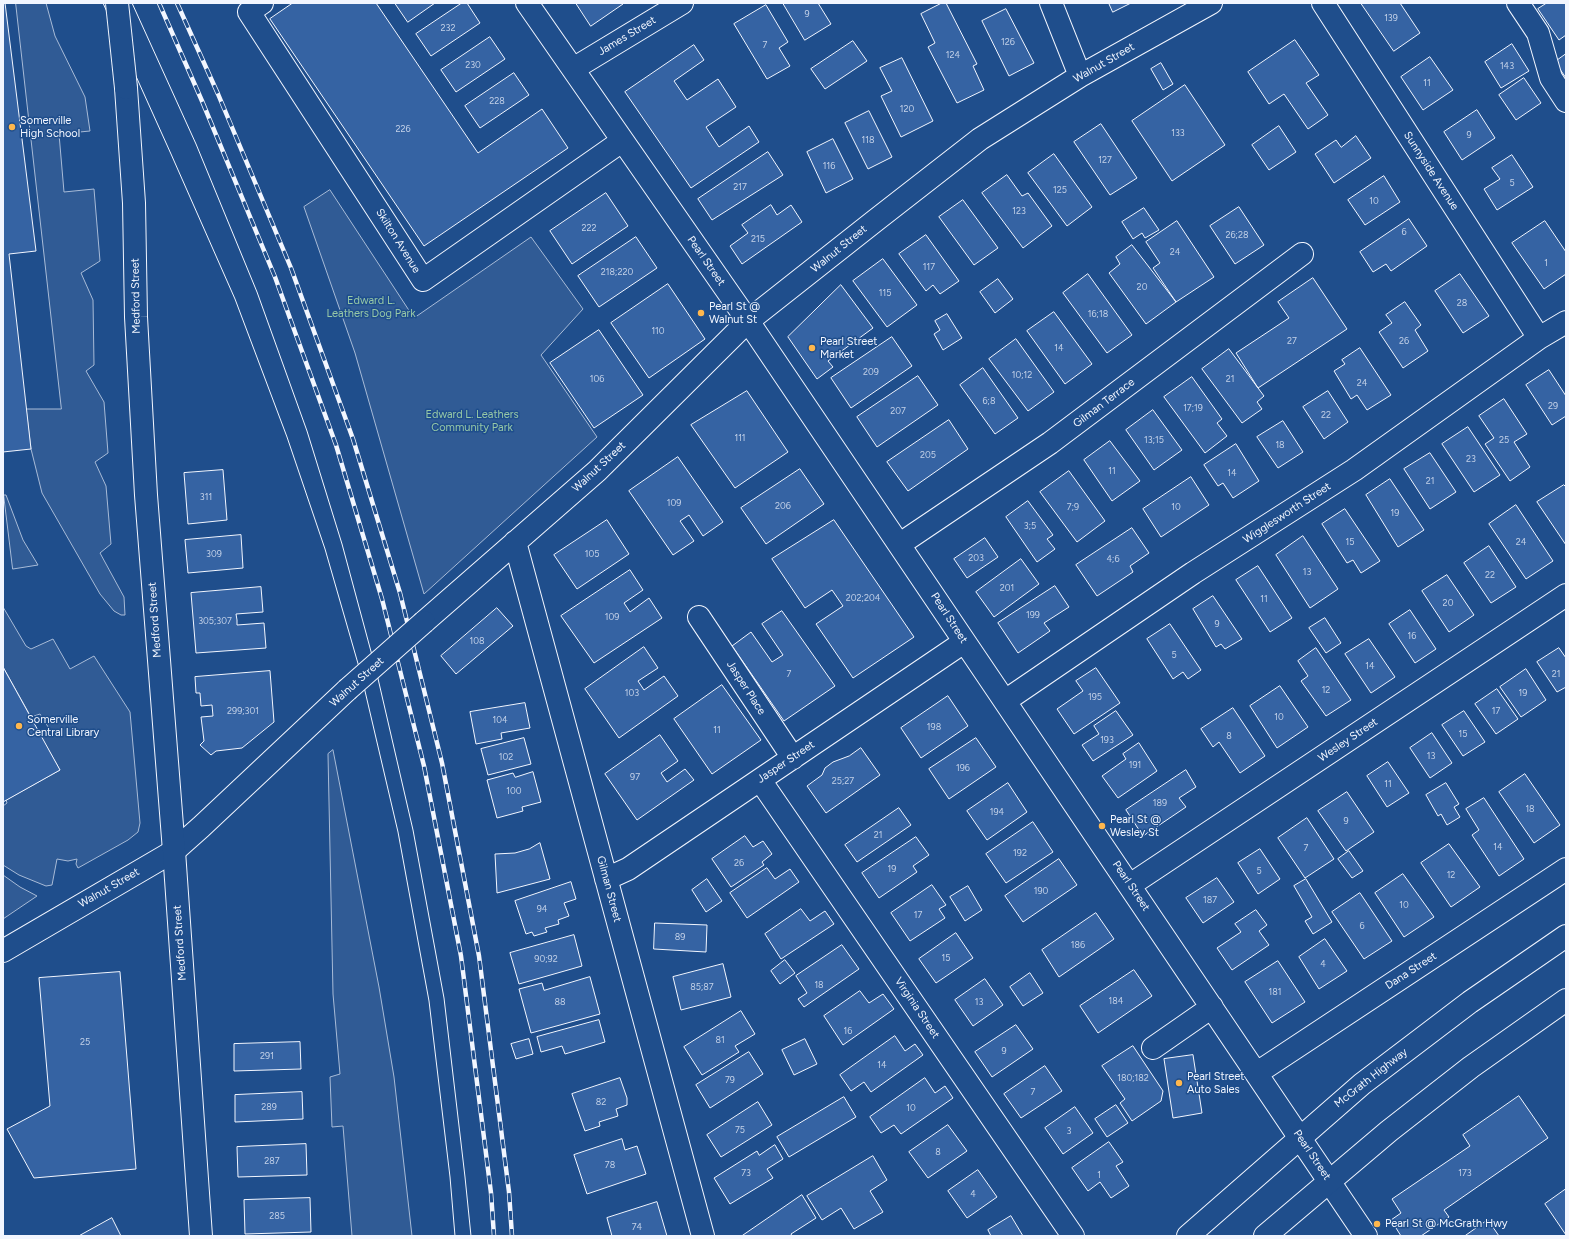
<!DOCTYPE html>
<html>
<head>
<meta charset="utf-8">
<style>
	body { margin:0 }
	#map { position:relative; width:1569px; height:1239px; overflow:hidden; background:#1f4e8c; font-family:Figtree,sans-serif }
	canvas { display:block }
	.frame { position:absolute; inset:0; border:4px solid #f2f6ff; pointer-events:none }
</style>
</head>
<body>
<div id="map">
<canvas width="1569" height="1239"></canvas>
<div class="frame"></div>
</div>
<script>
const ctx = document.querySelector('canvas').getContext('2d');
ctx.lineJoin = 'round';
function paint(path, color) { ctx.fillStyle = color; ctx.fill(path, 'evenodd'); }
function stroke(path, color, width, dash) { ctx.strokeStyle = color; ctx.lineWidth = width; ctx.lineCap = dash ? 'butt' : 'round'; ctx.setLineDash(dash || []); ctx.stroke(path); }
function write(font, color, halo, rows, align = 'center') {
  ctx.font = font + ' Figtree,sans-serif'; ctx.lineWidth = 3; ctx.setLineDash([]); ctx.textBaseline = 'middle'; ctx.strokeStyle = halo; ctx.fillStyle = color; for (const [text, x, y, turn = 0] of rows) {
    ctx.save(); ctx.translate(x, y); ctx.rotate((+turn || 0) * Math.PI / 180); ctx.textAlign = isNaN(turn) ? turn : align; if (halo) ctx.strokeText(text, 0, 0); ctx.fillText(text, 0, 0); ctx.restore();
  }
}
const built = new Path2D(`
	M16,3H46L55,36L85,97L90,131L59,134L64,192L94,189L100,261L81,273L93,300L94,365L86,371L104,402L108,453L95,462L106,486L111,544L100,553L124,597L125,615H121L114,611L100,594L42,493L31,449L26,409H61Z
	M330,190L414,318L531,237L583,309L541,355L597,437L424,594L355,353L304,207Z
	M4,495H6L23,540L38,565L13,569Z
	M3,607L26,646L31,649L53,639L70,669L94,656L130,712L140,823L138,832L128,840L78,868L76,864L77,859L68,861L57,859L52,885L46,886L19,875L3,865V806L7,803L6,800L60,770L40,735L50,730L40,714L31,717L3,667Z
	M333,750L379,987L394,1077L412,1236H352L343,1126L332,1127L330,1077L340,1074L333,994L328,754Z
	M3,875L20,887L37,896L3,919Z`);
paint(built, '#305b95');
stroke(built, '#a8bbd7', 1);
const building = new Path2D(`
	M3,3H5L36,251L9,254L31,449L3,452Z
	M293,3H376L478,153L542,109L568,148L424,246L270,19Z
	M395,3H435L408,22Z
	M462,3H467L480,23L431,56L416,34Z
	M576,3H623V4L591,26Z
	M783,3H818L831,24L805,40Z
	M942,3H946L977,64L973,66L984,90L957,103L928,47L935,43L921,14Z
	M1109,3H1131L1113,12Z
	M1361,3H1400L1420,33L1394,51Z
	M1547,3H1566V35L1559,40L1538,9Z
	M766,5L788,42L779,48L790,66L767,79L734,24Z
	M1006,9L1034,63L1009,76L982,21Z
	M490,37L505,59L456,92L441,70Z
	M1295,40L1319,75L1306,83L1328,115L1308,129L1284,94L1269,104L1248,72Z
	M853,41L867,61L825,89L811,69Z
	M1512,44L1529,71L1501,88L1485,62Z
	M694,45L704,60L674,81L687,100L718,79L736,107L706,127L719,147L749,126L759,142L691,188L625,92Z
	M1566,54V78L1555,62Z
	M1430,57L1453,90L1423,110L1401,77Z
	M902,58L933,121L901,137L881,96L892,91L880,68Z
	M1161,63L1173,84L1163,90L1151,69Z
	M514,73L529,95L480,128L465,106Z
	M1524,78L1541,103L1516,120L1499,95Z
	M1185,85L1225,145L1172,181L1132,121Z
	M1477,110L1495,138L1462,160L1444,132Z
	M869,111L892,157L868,169L845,123Z
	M1101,124L1137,178L1110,195L1074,142Z
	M1279,126L1296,152L1269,170L1252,145Z
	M1356,136L1371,158L1334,183L1315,154L1336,140L1341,147Z
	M833,139L853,179L826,193L807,152Z
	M768,152L783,175L712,220L698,199Z
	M1054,154L1092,207L1067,226L1028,173Z
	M1512,155L1533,187L1497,210L1484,189L1500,179L1492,168Z
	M1007,175L1022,196L1028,193L1052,226L1023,248L982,193Z
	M1384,176L1400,202L1365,225L1348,200Z
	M606,193L628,226L572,264L550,231Z
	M963,200L998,248L974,265L939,217Z
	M771,205L777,215L791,205L802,222L742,264L730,246L748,233L742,225Z
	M1239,207L1264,245L1235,264L1210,226Z
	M1144,208L1159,230L1145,238L1142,233L1133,239L1122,222Z
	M1409,219L1427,246L1391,271L1386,264L1373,272L1360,252Z
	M1177,221L1214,277L1176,302L1153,268L1160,263L1146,242Z
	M1545,221L1566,252V274L1544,289L1512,243Z
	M926,235L959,281L940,294L933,285L926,291L899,254Z
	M636,237L657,268L599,307L578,276Z
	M1132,245L1176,302L1146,324L1109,273L1120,264L1116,257Z
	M883,259L917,305L887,327L853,281Z
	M1088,274L1132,335L1107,353L1063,293Z
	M1460,274L1489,316L1463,333L1435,291Z
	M1313,278L1347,329L1258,388L1236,353L1289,318L1278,302Z
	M998,279L1013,299L995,313L980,292Z
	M668,284L705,339L649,378L611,323Z
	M841,285L873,328L828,361L833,367L817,379L788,337Z
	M1405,302L1421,325L1415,330L1428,351L1403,368L1379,332L1392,323L1386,315Z
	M1054,312L1092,364L1065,384L1027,331Z
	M947,314L962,338L943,350L934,334L940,330L935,321Z
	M599,330L643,395L594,428L550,363Z
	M892,337L912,366L851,408L831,378Z
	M1016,339L1054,392L1028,411L989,359Z
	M1360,348L1391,395L1367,410L1357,395L1351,399L1334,371L1345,364L1342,360Z
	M1229,349L1264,396L1257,402L1262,409L1242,423L1202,369Z
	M983,368L1018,418L995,434L960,385Z
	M1549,370L1566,396V416L1552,425L1526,385Z
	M918,376L938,405L877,447L857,417Z
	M1192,377L1222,419L1217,423L1227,436L1205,453L1164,397Z
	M747,391L788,452L735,488L691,425Z
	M1328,391L1348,422L1324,439L1303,407Z
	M1504,399L1527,434L1514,442L1530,467L1510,481L1485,444L1494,438L1479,416Z
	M1153,410L1182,450L1154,470L1126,430Z
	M949,420L968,449L908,491L887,462Z
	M1283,421L1303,452L1278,468L1257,437Z
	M1468,427L1500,475L1474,492L1442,444Z
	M1110,441L1140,481L1112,501L1084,460Z
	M1236,444L1259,481L1233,498L1223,483L1218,486L1204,465Z
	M1430,453L1456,492L1430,509L1404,469Z
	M678,457L723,522L703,536L689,515L680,521L694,541L673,555L629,491Z
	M800,469L824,504L766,544L741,508Z
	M223,470L227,520L188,524L184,473Z
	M1069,471L1105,521L1077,542L1040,492Z
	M1191,477L1209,505L1161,537L1143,509Z
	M1390,479L1424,530L1398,547L1366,495Z
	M1564,485L1566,487V545L1537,502Z
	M1028,501L1053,535L1047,539L1055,549L1037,562L1006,517Z
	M1516,505L1553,561L1526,579L1489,524Z
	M1345,509L1380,561L1361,573L1353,560L1347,563L1322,524Z
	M607,520L629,554L577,589L554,555Z
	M834,520L914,637L853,678L816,624L843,606L832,590L805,608L772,559Z
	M1132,528L1149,553L1130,566L1133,572L1097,596L1076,565Z
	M241,535L243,568L188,573L185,540Z
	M1303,536L1338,589L1310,608L1276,555Z
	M985,538L998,557L967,578L954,559Z
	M1489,546L1516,587L1491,603L1464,563Z
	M1021,559L1039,584L994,617L976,592Z
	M1258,566L1292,618L1270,632L1236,580Z
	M630,570L643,590L624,603L630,612L649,598L662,618L594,663L561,616Z
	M1447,575L1474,615L1449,632L1422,591Z
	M1055,586L1069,607L1044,623L1050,631L1018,653L998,623Z
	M261,587L263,612L236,614L237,620V625L264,623L266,648L196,653L191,593Z
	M1213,596L1242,639L1225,649L1221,644L1216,647L1193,609Z
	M497,608L513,626L456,674L441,656Z
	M1410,610L1436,649L1415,663L1389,624Z
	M782,611L835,686L784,721L732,646L751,632L772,662L783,655L762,624Z
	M1325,618L1341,643L1326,653L1309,628Z
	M1170,624L1201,670L1188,679L1183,672L1173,679L1147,639Z
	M1369,639L1395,677L1371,693L1345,654Z
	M644,647L658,668L638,681L644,690L664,676L678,696L619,738L585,689Z
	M1316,648L1351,700L1326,716L1301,681L1308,676L1298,661Z
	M1559,648L1566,658V687L1557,692L1537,662Z
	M3,667L60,770L3,802Z
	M1096,668L1120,703L1074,734L1057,709L1083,691L1076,681Z
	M1526,669L1546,700L1521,717L1500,687Z
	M270,671L274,722L242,748L216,751L211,755L200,745L204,741L201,717L213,716L212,705L201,706L200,693H196L195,677Z
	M722,685L761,740L712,774L674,719Z
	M1280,686L1308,727L1277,748L1250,706Z
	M1497,689L1518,719L1496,734L1475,704Z
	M948,696L968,726L921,758L901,728Z
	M525,703L530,728L501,733L502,739L476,744L470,712Z
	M1233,708L1265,756L1240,773L1219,742L1213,747L1201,729Z
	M1116,711L1133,735L1093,761L1082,745L1099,734L1094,726Z
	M1464,711L1485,742L1463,756L1442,725Z
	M1432,733L1452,763L1430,778L1410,748Z
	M660,735L678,761L661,773L667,782L685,769L694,780L637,820L605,774Z
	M524,738L531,764L488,775L481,749Z
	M976,738L996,767L949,799L929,769Z
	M1139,743L1157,771L1118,798L1102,776L1126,759L1123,754Z
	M861,748L880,775L826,813L807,786L822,775L825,768L833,762L849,756Z
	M1388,762L1409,793L1387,807L1367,776Z
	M1186,770L1196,787L1179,798L1186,807L1143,836L1126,810Z
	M533,772L541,802L522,807L523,811L497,818L487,780L513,773L515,777Z
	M1525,774L1560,825L1534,843L1499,792Z
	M1008,783L1027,812L987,840L967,811Z
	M1446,783L1459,804L1454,807L1460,817L1447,825L1441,814L1438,816L1426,795Z
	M1347,792L1374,832L1346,851L1318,811Z
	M1484,798L1524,859L1499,876L1472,835L1479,830L1466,809Z
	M899,808L911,825L857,862L845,845Z
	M1307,818L1334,859L1305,878L1278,838Z
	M1033,822L1053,852L1006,883L986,854Z
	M745,836L753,847L763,841L772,854L762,862L764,865L731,887L712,859Z
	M916,837L929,855L913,866L917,872L879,898L862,873Z
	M540,843L550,879L497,893L495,854L515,853L529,849Z
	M1449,844L1480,887L1451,907L1421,863Z
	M1260,849L1280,879L1258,894L1238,863Z
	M1349,851L1363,871L1352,878L1338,859Z
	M1059,859L1077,885L1023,922L1005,896Z
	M767,868L775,879L790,869L799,882L747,918L730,893Z
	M1403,874L1434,917L1404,937L1375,893Z
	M1217,878L1234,902L1203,923L1186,898Z
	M707,879L722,901L706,912L692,890Z
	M1306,879L1332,922L1313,934L1305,921L1312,917L1294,886Z
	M571,882L576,899L564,903L569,916L558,920L559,924L545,928L547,932L534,936L532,932L526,934L515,901Z
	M932,885L946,905L939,909L945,918L910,941L891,913Z
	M968,886L982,910L965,921L950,897Z
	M1360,893L1392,941L1364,959L1332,912Z
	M801,909L810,921L825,911L834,924L781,959L765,934Z
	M1256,910L1267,925L1259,931L1269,945L1232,970L1217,948L1241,932L1235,924Z
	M1096,913L1114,939L1059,977L1042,950Z
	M655,923L707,925L706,952L654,949Z
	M956,933L973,958L936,983L919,959Z
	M574,935L582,966L519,984L510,953Z
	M1325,939L1347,971L1319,989L1299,957Z
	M842,945L859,969L804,1007L798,999L807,993L796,976Z
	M785,960L795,973L780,984L771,971Z
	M1278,961L1305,1002L1272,1023L1245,982Z
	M723,964L731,997L681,1010L673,977Z
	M1134,970L1152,996L1098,1033L1080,1006Z
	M120,972L136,1169L34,1178L7,1129L50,1106L39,978Z
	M1030,973L1043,993L1023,1006L1010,987Z
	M590,977L600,1014L531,1033L519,989L542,983L544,990Z
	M985,979L1003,1005L973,1026L955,1000Z
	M860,991L869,1003L883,994L894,1009L843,1045L824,1016Z
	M741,1011L755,1034L735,1046L739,1052L702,1075L684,1047Z
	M599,1020L605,1042L565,1054L562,1046L541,1052L537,1037Z
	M1016,1025L1033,1049L992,1077L975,1052Z
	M895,1036L905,1051L915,1044L923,1055L871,1092L864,1082L851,1091L840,1075Z
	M529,1039L533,1054L516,1059L511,1044Z
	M805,1039L817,1064L794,1075L782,1050Z
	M300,1042L301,1069L234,1071V1044Z
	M1133,1046L1163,1091L1161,1101L1132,1121L1120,1103L1125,1099L1102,1066Z
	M749,1052L763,1074L710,1108L696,1085Z
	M1193,1055L1202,1113L1173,1118L1164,1059Z
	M1045,1066L1062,1091L1021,1118L1004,1094Z
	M620,1078L627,1098V1105L616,1109L618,1116L599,1122L600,1126L585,1131L572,1094Z
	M925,1078L935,1093L945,1086L953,1098L901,1134L894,1125L881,1133L870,1117Z
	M302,1092L303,1119L235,1122V1095Z
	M1519,1096L1548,1138L1444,1210L1449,1217L1421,1236H1401L1391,1220L1401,1213L1392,1199L1470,1146L1463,1135Z
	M844,1097L856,1117L789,1157L777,1137Z
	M758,1102L772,1125L721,1157L707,1135Z
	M1116,1105L1128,1123L1107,1137L1095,1119Z
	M1075,1107L1093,1133L1063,1154L1045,1128Z
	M948,1125L967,1151L928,1178L909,1152Z
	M622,1139L625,1150L637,1146L646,1174L587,1194L574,1155Z
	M1109,1142L1123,1162L1116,1166L1129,1186L1111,1198L1100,1182L1088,1191L1072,1168Z
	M306,1144L307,1175L238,1177L237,1147Z
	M775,1145L783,1159L767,1169L773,1178L730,1204L714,1178L757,1151L759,1155Z
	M873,1156L887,1180L870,1191L883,1212L854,1229L841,1208L822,1220L807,1196Z
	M978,1170L997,1197L967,1218L948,1191Z
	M1566,1189V1235L1545,1204Z
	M802,1195L816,1218L791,1234L792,1236H742Z
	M310,1198L311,1232L245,1234L244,1200Z
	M657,1202L667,1236H612L607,1218Z
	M1011,1216L1023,1236H991L988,1230Z
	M112,1218L121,1236H79Z
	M1488,1220L1499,1236H1465Z`);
paint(building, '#3563a3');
stroke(building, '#f2f6ff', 1);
const minor = new Path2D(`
	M262,3L249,12L423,280L622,141
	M527,3L748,321L1366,1236
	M1051,3L1080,76
	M1323,3L1539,338
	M1518,3L1538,33L1551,78L1566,101
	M573,69L682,3
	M515,542L703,1236
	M900,544L1050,443L1302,254
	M699,617L793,758
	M424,622L597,471L748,321L876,220L980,139L1080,76L1211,3
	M1005,701L1193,573L1354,470L1539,338L1566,322
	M760,780L1073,1236
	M606,879L628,869L964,642
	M1130,885L1566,595
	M3,951L174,851L201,827L347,690
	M1153,1048L1212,1007
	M1257,1073L1566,869`);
const major = new Path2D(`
	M126,88L134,203L136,317L146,495L174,851L201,1236`);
const highway = new Path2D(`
	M1188,1236L1362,1084L1470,1002L1566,936
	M1265,1236L1389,1131L1471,1067L1566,1000`);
stroke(minor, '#f2f6ff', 24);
stroke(major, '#f2f6ff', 24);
stroke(highway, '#f2f6ff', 24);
stroke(minor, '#1f4e8c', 22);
stroke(major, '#1f4e8c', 22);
stroke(highway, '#1f4e8c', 22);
stroke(new Path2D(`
	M103,3L171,154L235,299L287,437L325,549L361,674L398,832L429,1001L450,1177L455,1236
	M132,3L196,144L257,292L307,431L342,544L376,670L413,830L444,998L465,1177L471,1236`), '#f2f6ff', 1);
const rail = new Path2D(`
	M159,3L202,101L275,277L336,445L382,599L424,766L461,956L491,1193L494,1236
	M177,3L218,94L291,268L353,439L400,593L442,763L479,956L509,1192L512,1236`);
stroke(rail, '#f2f6ff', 4.5);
stroke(rail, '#1f4e8c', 3, [9]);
const minorBridge = new Path2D(`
	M347,690L424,622`);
const majorBridge = new Path2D(`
	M117,3L126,88`);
stroke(minorBridge, '#f2f6ff', 24, []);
stroke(majorBridge, '#f2f6ff', 24, []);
stroke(minorBridge, '#1f4e8c', 22);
stroke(majorBridge, '#1f4e8c', 22);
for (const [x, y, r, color] of [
	[12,127,4,"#ffb74d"],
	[701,313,4,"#ffb74d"],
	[812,348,4,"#ffb74d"],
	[19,726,4,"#ffb74d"],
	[1102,826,4,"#ffb74d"],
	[1179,1083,4,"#ffb74d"],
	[1377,1224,4,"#ffb74d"]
]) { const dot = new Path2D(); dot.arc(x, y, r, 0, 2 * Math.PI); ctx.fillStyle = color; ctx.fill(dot); stroke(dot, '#1f4e8c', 1.5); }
write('9px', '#c3d1e8', null, [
	["9",807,14],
	["139",1391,18],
	["232",448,28],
	["126",1008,42],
	["7",765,45],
	["124",953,55],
	["230",473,65],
	["143",1507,66],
	["11",1427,83],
	["228",497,101],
	["120",907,109],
	["226",403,129],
	["133",1178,133],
	["9",1469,135],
	["118",868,140],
	["127",1105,160],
	["116",829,166],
	["5",1512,183],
	["217",740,187],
	["125",1060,190],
	["10",1374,201],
	["123",1019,211],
	["222",589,228],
	["6",1404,232],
	["26;28",1237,235],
	["215",758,239],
	["24",1175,252],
	["1",1546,263],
	["117",929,267],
	["218;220",617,272],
	["20",1142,287],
	["115",885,293],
	["28",1462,303],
	["16;18",1098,314],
	["110",658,331],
	["27",1292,341],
	["26",1404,341],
	["14",1059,348],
	["209",871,372],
	["10;12",1022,375],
	["106",597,379],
	["21",1230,379],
	["24",1362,383],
	["6;8",989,401],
	["29",1553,406],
	["17;19",1193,408],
	["207",898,411],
	["22",1326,415],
	["111",740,438],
	["13;15",1154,440],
	["25",1504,440],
	["18",1280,445],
	["205",928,455],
	["23",1471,459],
	["11",1112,471],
	["14",1232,473],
	["21",1430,481],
	["311",206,497],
	["109",674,503],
	["206",783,506],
	["7;9",1073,507],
	["10",1176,507],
	["19",1395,513],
	["3;5",1030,526],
	["15",1350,542],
	["24",1521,542],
	["309",214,554],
	["105",592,554],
	["203",976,558],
	["4;6",1113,559],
	["13",1307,572],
	["22",1490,575],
	["201",1007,588],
	["202;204",863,598],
	["11",1264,599],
	["20",1448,603],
	["199",1033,615],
	["109",612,617],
	["305;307",215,621],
	["9",1217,624],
	["16",1412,636],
	["108",477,641],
	["5",1174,655],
	["14",1370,666],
	["7",789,674],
	["21",1556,674],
	["12",1326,690],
	["103",632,693],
	["19",1523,693],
	["195",1095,697],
	["299;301",243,711],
	["17",1496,711],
	["10",1279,717],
	["104",500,720],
	["198",934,727],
	["11",717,730],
	["15",1463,734],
	["8",1229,736],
	["193",1107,740],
	["13",1431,756],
	["102",506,757],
	["191",1135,765],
	["196",963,768],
	["97",635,777],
	["25;27",843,781],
	["11",1388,784],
	["100",514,791],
	["189",1160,803],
	["18",1530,809],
	["194",997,812],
	["9",1346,821],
	["21",878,835],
	["14",1498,847],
	["7",1306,848],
	["192",1020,853],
	["26",739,863],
	["19",892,869],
	["5",1259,871],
	["12",1451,875],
	["190",1041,891],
	["187",1210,900],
	["10",1404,905],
	["94",542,909],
	["17",918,915],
	["6",1362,926],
	["89",680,937],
	["186",1078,945],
	["15",946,958],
	["90;92",546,959],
	["4",1323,964],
	["18",819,985],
	["85;87",702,987],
	["181",1275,992],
	["184",1116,1001],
	["88",560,1002],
	["13",979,1002],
	["16",848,1031],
	["81",720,1040],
	["25",85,1042],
	["9",1004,1051],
	["291",267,1056],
	["14",882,1065],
	["180;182",1133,1078],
	["79",730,1080],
	["7",1033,1092],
	["82",601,1102],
	["289",269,1107],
	["10",911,1108],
	["75",740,1130],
	["3",1069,1131],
	["8",938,1152],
	["287",272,1161],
	["78",610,1165],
	["73",746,1173],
	["173",1465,1173],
	["1",1099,1175],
	["4",973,1194],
	["285",277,1216],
	["74",637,1227]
]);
write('11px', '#f2f6ff', '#1f4e8c', [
	["James Street",627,36,-31],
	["Walnut Street",1104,63,-30],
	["Sunnyside Avenue",1431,171,57],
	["Skilton Avenue",398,241,58],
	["Walnut Street",839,249,-39],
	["Pearl Street",706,261,55],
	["Medford Street",136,296,-91],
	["Gilman Terrace",1104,403,-37],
	["Walnut Street",599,467,-43],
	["Wigglesworth Street",1287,513,-33],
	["Pearl Street",949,618,57],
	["Medford Street",155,620,-94],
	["Walnut Street",357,682,-42],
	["Jasper Place",746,688,57],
	["Wesley Street",1348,740,-34],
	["Jasper Street",786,762,-34],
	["Pearl Street",1131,886,56],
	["Walnut Street",109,888,-30],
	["Gilman Street",609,889,75],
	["Medford Street",180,943,-94],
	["Dana Street",1411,971,-33],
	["Virginia Street",917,1008,56],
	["McGrath Highway",1371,1078,-38],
	["Pearl Street",1312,1155,56]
]);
write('11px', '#f2f6ff', '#1f4e8c', [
	["Somerville",20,121],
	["High School",20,134],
	["Pearl St @",709,307],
	["Walnut St",709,320],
	["Pearl Street",820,342],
	["Market",820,355],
	["Somerville",27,720],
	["Central Library",27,733],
	["Pearl St @",1110,820],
	["Wesley St",1110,833],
	["Pearl Street",1187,1077],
	["Auto Sales",1187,1090],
	["Pearl St @ McGrath Hwy",1385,1224]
], 'left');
write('11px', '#97c8a6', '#1f4e8c', [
	["Edward L.",371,301],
	["Leathers Dog Park",371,314],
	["Edward L. Leathers",472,415],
	["Community Park",472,428]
]);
</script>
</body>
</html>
